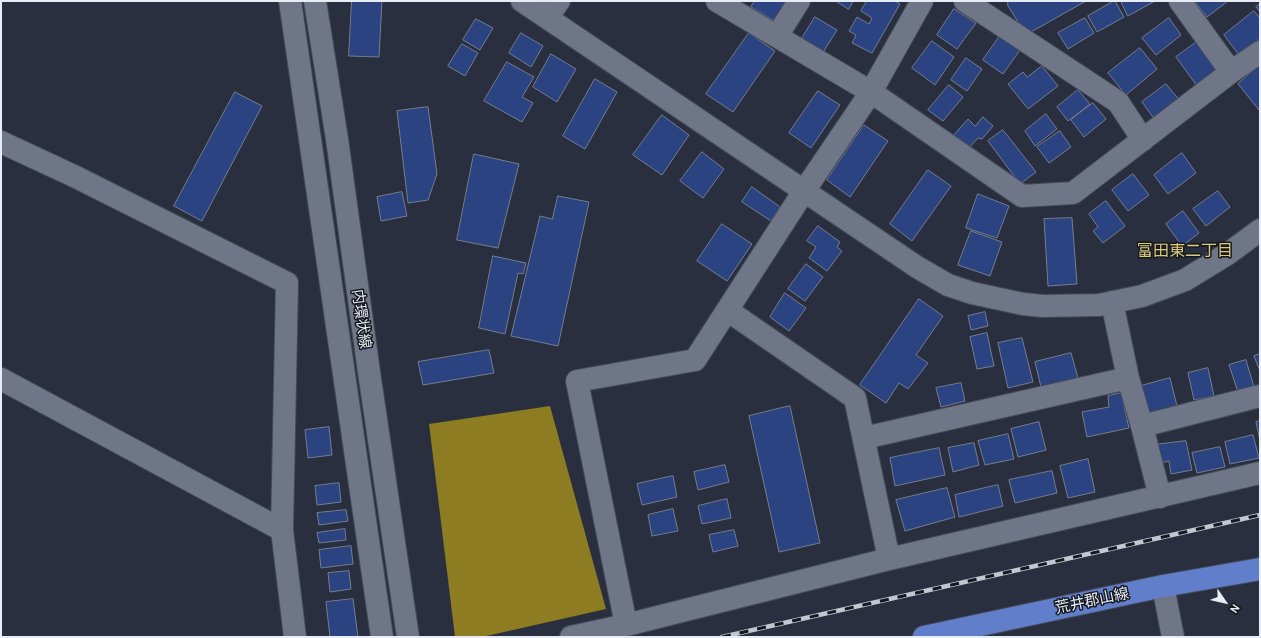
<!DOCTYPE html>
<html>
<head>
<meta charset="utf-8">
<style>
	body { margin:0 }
	#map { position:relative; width:1261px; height:638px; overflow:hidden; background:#292f3f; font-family:Cabin,sans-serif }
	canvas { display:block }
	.frame { position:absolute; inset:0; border:2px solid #e8ecf6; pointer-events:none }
	.north { position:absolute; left:1205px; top:582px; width:40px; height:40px; -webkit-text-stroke:3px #15181e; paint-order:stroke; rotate:124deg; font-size:11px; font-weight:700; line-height:16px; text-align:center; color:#e8ecf6 }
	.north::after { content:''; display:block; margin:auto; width:14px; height:18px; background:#e8ecf6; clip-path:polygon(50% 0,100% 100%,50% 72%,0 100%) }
</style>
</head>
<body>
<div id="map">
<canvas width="1261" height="638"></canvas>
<div class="frame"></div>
<div class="north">N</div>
</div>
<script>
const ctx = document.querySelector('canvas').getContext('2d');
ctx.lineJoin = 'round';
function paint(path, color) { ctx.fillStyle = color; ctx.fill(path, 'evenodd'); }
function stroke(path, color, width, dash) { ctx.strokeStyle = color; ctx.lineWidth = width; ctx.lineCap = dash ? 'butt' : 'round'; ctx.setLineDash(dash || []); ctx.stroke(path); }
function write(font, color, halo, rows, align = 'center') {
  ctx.font = font + ' Cabin,"Noto Sans JP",sans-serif'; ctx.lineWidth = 3; ctx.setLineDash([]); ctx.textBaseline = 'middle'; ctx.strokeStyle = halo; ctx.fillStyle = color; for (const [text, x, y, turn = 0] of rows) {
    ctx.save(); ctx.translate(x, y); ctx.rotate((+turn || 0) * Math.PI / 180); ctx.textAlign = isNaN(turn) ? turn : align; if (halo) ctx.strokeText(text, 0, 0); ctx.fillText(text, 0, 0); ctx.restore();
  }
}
paint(new Path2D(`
	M550,406L606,609L482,637H455L429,424Z`), '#8d7c22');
const building = new Path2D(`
	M352,1H382L379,57L349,56Z
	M755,1H792L778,23L751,7Z
	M836,1H853L849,9Z
	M867,1H895L900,4L872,53L852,43L856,35L849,31L857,17L869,24L872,18L861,11Z
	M1008,1H1086L1031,32L1018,22L1008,6Z
	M1114,1H1115L1124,17L1097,32L1088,16Z
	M1121,1H1155L1128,16Z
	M1198,1H1228L1207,17L1196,3Z
	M1260,4V12L1256,7Z
	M954,9L976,23L957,49L937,35Z
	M1254,11L1260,18V39L1239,55L1224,35Z
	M815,17L837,30L822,54L801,40Z
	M1085,18L1094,33L1068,49L1058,33Z
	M1169,18L1181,35L1156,55L1142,38Z
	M476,19L493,28L480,50L463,40Z
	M521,33L543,46L531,67L509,53Z
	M749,33L775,51L733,112L706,94Z
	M1000,36L1020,50L1003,74L983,60Z
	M932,41L954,57L935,85L912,68Z
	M1198,41L1219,69L1197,86L1176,57Z
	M462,44L478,53L465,76L448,66Z
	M1140,48L1157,69L1126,95L1108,73Z
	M551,54L576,69L557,102L533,87Z
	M966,58L982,69L967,91L951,80Z
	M507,62L534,77L522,97L533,103L522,122L484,101Z
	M1260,65V109L1259,110L1238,84Z
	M1042,66L1058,86L1028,109L1008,84L1023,72L1027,77Z
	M595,79L617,92L585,149L563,136Z
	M1166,84L1180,101L1155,120L1142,102Z
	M949,85L963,97L943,121L928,110Z
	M1078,90L1090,104L1068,121L1057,107Z
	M818,91L840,105L811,148L789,133Z
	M235,92L262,106L202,221L174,206Z
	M1093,103L1106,119L1084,137L1071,120Z
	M428,107L437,174L428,200L408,203L397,111Z
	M1046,114L1057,129L1035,146L1025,131Z
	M662,115L689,135L662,175L633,155Z
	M983,117L993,126L982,139L978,138L968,149L953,136L968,119L975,126Z
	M864,125L888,141L850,197L827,180Z
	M1003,130L1036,172L1020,184L988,141Z
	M1060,131L1071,147L1049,163L1037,147Z
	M702,152L724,169L703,198L680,181Z
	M1182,153L1196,173L1168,194L1154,175Z
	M474,154L519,164L498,248L457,240Z
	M928,170L951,186L912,241L890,224Z
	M1133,174L1149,195L1128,211L1112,190Z
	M752,187L780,207L771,221L742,202Z
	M1218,191L1230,207L1206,226L1193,209Z
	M402,192L407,216L381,221L377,197Z
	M978,194L1009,206L997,238L966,228Z
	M558,196L589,202L558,346L511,336L540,216L552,219Z
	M1106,201L1125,226L1103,243L1093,231L1098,227L1089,214Z
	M1183,211L1199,233L1182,246L1166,224Z
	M1072,218L1077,284L1048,286L1044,219Z
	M722,224L752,244L727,281L697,261Z
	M818,226L840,242L837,247L842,251L827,271L809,258L816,247L807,241Z
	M971,231L1002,242L990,276L958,265Z
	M493,256L526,263L523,274L518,273L505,334L479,328Z
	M806,264L823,277L805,301L788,289Z
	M785,293L806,308L789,331L770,317Z
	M919,299L943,316L916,355L928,363L908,389L899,383L886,403L860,385Z
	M985,312L988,326L971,330L968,316Z
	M987,333L994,366L977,369L970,337Z
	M1022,338L1033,382L1008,388L998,343Z
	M489,350L494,373L423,385L418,362Z
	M1071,353L1078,378L1041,387L1035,362Z
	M1260,354V371L1254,356Z
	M1246,360L1254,387L1238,392L1229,365Z
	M1208,368L1214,396L1194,400L1188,373Z
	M1170,378L1177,406L1149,413L1141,386Z
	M961,383L965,401L941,407L936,388Z
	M1121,393L1129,428L1087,437L1082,412L1109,407L1108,396Z
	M790,406L820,543L779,552L749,416Z
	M1260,421V441L1256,422Z
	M1039,422L1046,450L1018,457L1011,429Z
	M329,427L332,455L308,458L305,430Z
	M1008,434L1014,459L985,465L978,441Z
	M1253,435L1259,458L1230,464L1225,442Z
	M1186,441L1192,470L1171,474L1169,461L1158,464L1154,445Z
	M974,443L979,465L953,472L948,448Z
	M1220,447L1225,467L1197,473L1192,453Z
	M939,448L945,475L895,486L890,458Z
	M1088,459L1095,492L1068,498L1060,466Z
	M725,465L729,482L698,490L694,472Z
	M1052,471L1057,493L1015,503L1009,480Z
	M673,476L677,497L642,505L637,484Z
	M339,483L341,502L317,505L315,486Z
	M998,485L1003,506L959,517L955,495Z
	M947,488L955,517L905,531L896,500Z
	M727,499L731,518L702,524L698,506Z
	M673,509L678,531L652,536L648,515Z
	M346,510L348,521L319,525L317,513Z
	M345,529L346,540L319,543L317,533Z
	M734,530L738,546L713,552L709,535Z
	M351,546L353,564L321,568L319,550Z
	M349,571L351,589L330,592L328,573Z
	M353,599L358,637H330L326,602Z`);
paint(building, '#2b4380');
stroke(building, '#757d8f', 1);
const minor = new Path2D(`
	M290,1L382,637
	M315,1L337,139L369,372L408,637
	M522,1L917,267L948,285L972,293L995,298L1023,304L1043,306L1099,305L1142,296L1185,280L1229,253L1260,230
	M717,1L871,92L1022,196L1073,193L1231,72L1260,52
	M922,1L871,92L804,191L695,360L577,381L626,625L889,559L1260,473
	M965,1L1118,102L1143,140
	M1180,1L1231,72
	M547,18L559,1
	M777,36L799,1
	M1,142L76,177L287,283L282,530L295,637
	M1112,302L1128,378L1142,426L1160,497
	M727,310L855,398L889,559
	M1,379L282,530
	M1142,426L1260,396
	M864,438L1128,378
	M1163,586L1173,637
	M571,637L626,625`);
const major = new Path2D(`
	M924,637L1163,586L1260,569`);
stroke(minor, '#454a57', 24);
stroke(major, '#454a57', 24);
stroke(minor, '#6e7688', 22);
stroke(major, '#617ecb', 22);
const rail = new Path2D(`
	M722,637L1260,515`);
stroke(rail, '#c3c7d2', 4.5);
stroke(rail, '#15181e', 3, [9]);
write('15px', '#e8ecf6', '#15181e', [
	["内環状線",361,319,82],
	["荒井郡山線",1092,601,-12]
]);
write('16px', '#daca7c', '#15181e', [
	["富田東二丁目",1185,251]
]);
</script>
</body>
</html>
